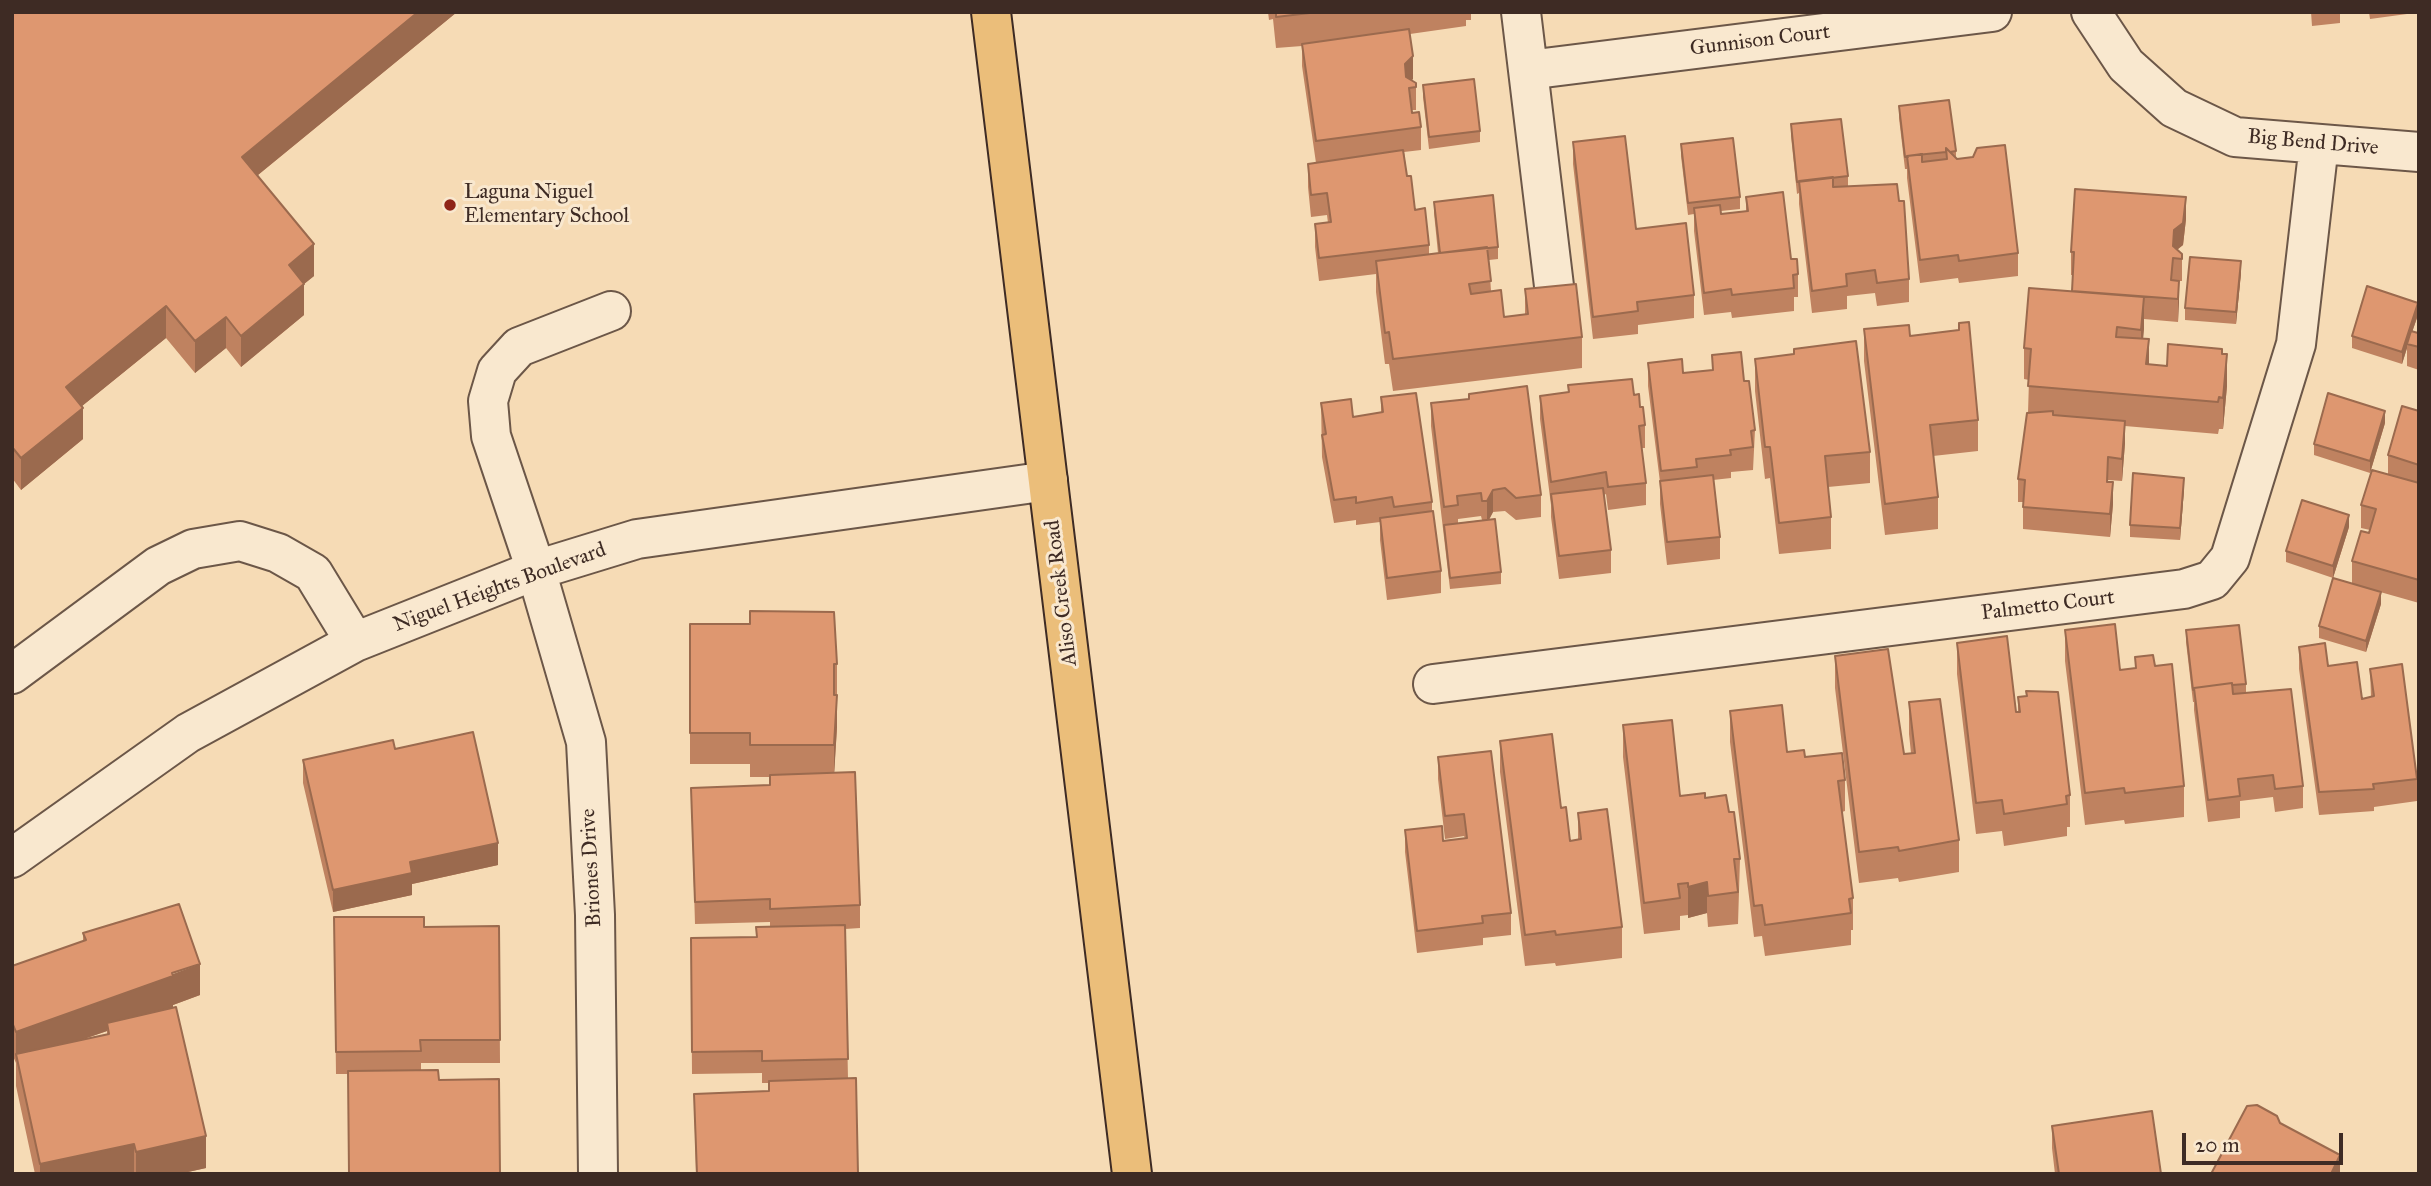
<!DOCTYPE html>
<html>
<head>
<meta charset="utf-8">
<style>
	body { margin:0 }
	#map { position:relative; width:2431px; height:1186px; overflow:hidden; background:#f6dbb5; font-family:"IM FELL Great Primer",serif }
	canvas { display:block }
	.frame { position:absolute; inset:0; border:14px solid #3e2b24; pointer-events:none }
	.scale { position:absolute; left:2182px; top:1133px; width:161px; height:32px; box-sizing:border-box; border:4px solid #3e2b24; border-top:0; padding-left:9px; font-size:21px; line-height:24px; white-space:nowrap; color:#3e2b24; -webkit-text-stroke:5px #f9e8cf; paint-order:stroke }
</style>
</head>
<body>
<div id="map">
<canvas width="2431" height="1186"></canvas>
<div class="frame"></div>
<div class="scale">20 m</div>
</div>
<script>
const ctx = document.querySelector('canvas').getContext('2d');
ctx.lineJoin = 'round';
function stroke(path, color, width, dash) { ctx.strokeStyle = color; ctx.lineWidth = width; ctx.lineCap = dash ? 'butt' : 'round'; ctx.setLineDash(dash || []); ctx.stroke(path); }
function paint(path, color) { ctx.fillStyle = color; ctx.fill(path, 'evenodd'); }
function write(font, color, halo, rows, align = 'center') {
  ctx.font = font + ' "IM FELL Great Primer",serif'; ctx.lineWidth = 6; ctx.setLineDash([]); ctx.textBaseline = 'middle'; ctx.strokeStyle = halo; ctx.fillStyle = color; for (const [text, x, y, turn = 0] of rows) {
    ctx.save(); ctx.translate(x, y); ctx.rotate((+turn || 0) * Math.PI / 180); ctx.textAlign = isNaN(turn) ? turn : align; if (halo) ctx.strokeText(text, 0, 0); ctx.fillText(text, 0, 0); ctx.restore();
  }
}
const minor = new Path2D(`
	M1521,12L1554,286
	M2091,12L2126,65L2174,108L2235,137L2419,152
	M1528,70L1992,12
	M12,674L158,566L193,549L240,541L278,553L313,573L355,642
	M1433,684L2184,589L2212,580L2230,558L2296,344L2319,144
	M12,858L188,733L355,642L536,570L637,539L1048,481
	M598,1174L595,915L586,742L536,570L491,436L488,401L497,371L519,347L611,311`);
const major = new Path2D(`
	M991,12L1132,1174`);
stroke(minor, '#6c5748', 42);
stroke(major, '#3e2b24', 42);
stroke(minor, '#f9e8cf', 38);
stroke(major, '#ebbe7a', 38);
paint(new Path2D(`
	M12,12H457L258,175L314,276L304,284V315L241,367L226,348L195,373L166,338L82,406L83,439L21,490L12,478Z
	M1268,12H1471V20H1466V26L1410,34L1413,79L1411,80L1416,87V110H1412L1421,127V150L1404,152L1407,176L1415,210L1429,245V254L1438,253L1434,213V202L1498,247V259L1489,260L1491,291L1504,317L1525,315V289L1582,337V368L1393,391L1389,364H1385L1376,292V274L1319,281L1315,247V224L1328,223L1327,215L1311,217L1308,187V164L1316,163L1302,66V46L1276,48L1273,19L1269,20Z
	M2311,12H2340V23L2312,26Z
	M2369,12H2407V14L2370,19Z
	M1423,85L1480,131V142L1429,149L1423,97Z
	M1899,106L1956,151V158L2018,253V276L1959,283L1958,278L1920,283L1907,178V169H1905L1899,118Z
	M1791,124L1848,176V186L1909,279V302L1877,306L1875,293L1847,296V309L1812,313L1799,204V193L1797,194L1791,136Z
	M1573,142L1636,229L1694,295V318L1638,325V334L1593,339L1573,164Z
	M1681,144L1740,197V209L1721,211V214L1746,211V197L1791,259L1798,274V297H1794V311L1732,318L1731,312L1704,315L1694,231V214L1688,215L1681,156Z
	M2186,219L2183,245L2177,250L2182,254V281H2179L2178,322L2144,319L2143,339L2149,364L2167,366L2222,354L2227,386L2223,429H2219L2218,434L2125,426V443L2122,481L2108,480L2113,504L2110,537L2023,529V502H2018V479L2028,413L2029,380L2024,379V348L2072,291L2073,275H2071V252Z
	M2241,273L2236,324L2185,320V308Z
	M2419,306V331H2418Z
	M2418,315L2412,332L2418,333L2419,331V370L2407,366V348L2402,364L2352,348V336Z
	M1959,323L1978,420V451L1933,456L1938,497V529L1885,535L1864,361V329L1910,336L1959,330Z
	M1794,349L1870,452V483L1828,487L1831,517V549L1779,554L1770,478L1765,479L1755,391V359L1794,354Z
	M1712,355L1744,381L1755,430L1753,470L1731,472V478L1713,480L1720,537V559L1667,565L1660,504V482L1648,386V363L1683,373L1712,370Z
	M1568,385L1634,395L1640,407L1645,425V448H1642L1646,483V505L1608,510L1606,494L1604,495L1611,550V573L1559,579L1551,517V505L1540,419V396L1568,393Z
	M1381,397L1432,502V511L1441,571V593L1387,600L1380,540V522L1356,525V520L1334,523L1322,457L1321,403L1353,417L1381,413Z
	M1431,403L1541,495V517L1516,520L1505,511L1493,512L1489,520L1501,572V584L1450,589L1431,426ZM1481,516L1482,520L1458,523V519Z
	M2419,411V603L2352,584V561L2370,530L2361,528V505L2388,474V455Z
	M2385,423L2370,473L2314,455V444Z
	M2184,489L2180,540L2130,537V525Z
	M2349,527L2333,578L2286,562V551Z
	M2381,604L2366,652L2319,638V626Z
	M690,624L837,664V727L834,773L860,905V928L845,929L848,1079L858,1174H696L694,1094L769,1091V1083H762V1073L692,1074L691,938L756,937L770,927V922L695,924L691,788L770,785V777H750V764H690Z
	M2065,630L2120,670L2135,668V657L2155,666L2184,786V817L2125,824L2124,820L2085,825L2065,661Z
	M2186,630L2246,684V693L2303,786V808L2275,812L2273,797L2240,801V818L2208,822L2194,710V702H2193L2186,642Z
	M1957,643L2016,712H2018V697L2026,696V691L2070,795V827H2067V836L2004,846L2002,831L1976,834L1957,674Z
	M2299,647L2328,666L2362,699L2371,697L2370,669L2417,779V801L2374,807V811L2319,815L2299,669Z
	M1835,656L1904,754L1911,753L1909,734V702L1959,840V872L1899,882L1898,878L1859,883L1835,688Z
	M1730,711L1787,752L1805,757L1845,780V811L1842,812L1853,898V930H1851V945L1765,956L1762,936L1754,937L1730,742Z
	M1623,725L1680,796L1705,798L1729,812L1740,859L1738,924L1708,927L1707,913L1688,918V915L1680,916V930L1644,934L1623,757Z
	M1500,741L1561,808L1570,841L1578,840V813L1622,927V958L1556,966L1555,963L1525,966L1500,772Z
	M395,749L498,865L412,884V895L333,912L303,783V760Z
	M1438,757L1511,913V935L1483,938V945L1417,953L1405,852V830L1443,841L1465,838L1464,836L1445,839L1438,779Z
	M334,917L424,927L499,926L500,1063H421V1071L439,1080L500,1174L348,1074H336Z
	M83,933L200,995L173,1005V1008L206,1168L179,1174H35L16,1086V1063L12,1054V966L83,941ZM107,1031V1034L84,1039Z
	M2052,1126L2161,1174H2055L2052,1148Z`), '#bf8260');
paint(new Path2D(`
	M418,12H457L242,188V157Z
	M1413,56V79L1405,87V64Z
	M2186,197V219L2183,245L2174,252L2173,258L2174,230Z
	M314,244V276L304,284V315L241,367V336L289,265Z
	M2241,261V273L2236,324V312Z
	M2179,281V303L2178,322V299Z
	M2144,297V329L2141,361V330Z
	M2418,303V315L2408,344H2407V348L2402,364V352Z
	M166,306V338L66,419V387Z
	M226,317V348L195,373V341Z
	M2149,339V371L2146,364Z
	M2227,354V386L2223,429V398Z
	M83,408V439L21,490V458Z
	M2385,411V423L2370,473V461Z
	M2125,421V443L2122,481V459Z
	M2184,478V489L2180,540V528Z
	M2113,482V504L2110,537V514Z
	M1493,490V512L1487,523V501Z
	M2349,515V527L2333,578V566Z
	M2381,592V604L2366,652V641Z
	M837,695V727L834,777V745Z
	M498,843V865L412,884V895L333,912V890L410,862Z
	M1707,882V913L1688,918V887Z
	M200,964V995L173,1005V1008L107,1023V1031L17,1062L16,1054V1063V1032Z
	M206,1136V1168L179,1174H136V1152Z
	M134,1144V1174H40V1164Z
	M2340,1155V1174H2331Z`), '#9b6a4e');
const building = new Path2D(`
	M12,12H418L242,157L314,244L289,265L304,284L241,336L226,317L195,341L166,306L66,387L83,408L21,458L12,447Z
	M1276,12H1318L1276,17Z
	M1409,29L1413,56L1405,64L1406,77L1416,83V87L1409,88L1412,113L1419,112L1421,127L1316,141L1302,44Z
	M1474,79L1480,131L1429,137L1423,85Z
	M1949,100L1956,151L1950,152L1946,148V152L1907,156L1908,157H1905L1899,106Z
	M1841,119L1848,176L1797,182L1791,124Z
	M1625,136L1636,229L1686,223L1694,295L1637,302L1638,311L1593,317L1573,142Z
	M1733,138L1740,197L1688,203L1681,144Z
	M2005,145L2018,253L1959,261L1958,255L1920,260L1907,156L1922,154V162L1947,159L1946,148L1957,159L1973,157L1977,148Z
	M1403,150L1407,176H1411L1415,210L1425,208L1429,245L1319,258L1315,224L1331,222L1327,193L1311,195L1308,164Z
	M1833,177V187L1897,184L1899,201H1904L1909,279L1877,283L1875,270L1846,274L1847,286L1812,291L1799,181Z
	M2075,189L2186,197L2183,223L2174,230L2173,246L2182,254V259L2173,258L2171,280L2179,281L2178,299L2072,291L2074,252H2071Z
	M1783,192L1791,259H1797L1798,274L1793,275L1794,288L1732,295L1731,289L1704,293L1694,208L1720,205L1721,214L1748,211L1746,197Z
	M1493,195L1498,247L1440,253L1434,202Z
	M1487,247L1491,281L1469,284L1471,294L1501,290L1504,317L1528,314L1525,289L1576,284L1582,337L1393,359L1389,332L1385,333L1376,261Z
	M2190,257L2241,261L2236,312L2185,308Z
	M2367,286L2418,303L2402,352L2352,336Z
	M2029,288L2144,297L2141,330L2117,327L2116,337L2149,339L2146,364L2167,366L2168,344L2222,349V354H2227L2223,398L2219,397L2218,402L2028,386L2031,349L2024,348Z
	M1969,322L1978,420L1930,425L1938,497L1885,504L1864,329L1909,325L1910,336L1959,330V323Z
	M2411,331L2418,333L2419,331V347L2407,344Z
	M1856,341L1870,452L1825,456L1831,517L1779,523L1770,447H1765L1755,359L1794,354V349Z
	M1741,352L1744,381H1749L1755,430L1751,431L1753,447L1730,450L1731,455L1696,459L1697,467L1661,471L1648,363L1682,359L1683,373L1713,370L1712,355Z
	M1632,379L1634,395L1639,394L1640,407H1643L1645,425L1639,426L1646,483L1608,487L1606,472L1551,482L1540,396L1569,392L1568,385Z
	M1527,386L1541,495L1516,498L1505,488L1493,490L1487,501H1482L1481,493L1457,496L1458,505L1444,507L1431,403L1469,399V394Z
	M1416,393L1432,502L1394,507L1392,497L1356,503V497L1334,500L1322,435L1326,434L1321,403L1351,399L1353,417L1383,412L1381,397Z
	M2328,393L2385,411L2370,461L2314,444Z
	M2402,406L2419,411V465L2388,455Z
	M2053,411V415L2125,421L2122,459L2108,457L2107,482H2113L2110,514L2023,507L2025,480L2018,479L2027,413Z
	M2372,470L2419,483V580L2352,561L2361,531L2369,533L2376,509L2361,505Z
	M2133,473L2184,478L2180,528L2130,525Z
	M1713,475L1720,537L1667,542L1660,481Z
	M1603,488L1611,550L1559,556L1551,494Z
	M2302,500L2349,515L2333,566L2286,551Z
	M1433,511L1441,571L1387,578L1380,518Z
	M1495,519L1501,572L1450,578L1444,525Z
	M2333,578L2381,592L2366,641L2319,626Z
	M750,611L834,612L837,664H834V695H837L834,745H750V733H690V624H750Z
	M2115,624L2120,670L2136,668L2135,657L2153,655L2155,666L2172,664L2184,786L2125,793L2124,788L2085,793L2065,630Z
	M2239,625L2246,684L2232,685V683L2194,688V690H2193L2186,630Z
	M2007,636L2016,712H2020L2018,697L2027,696L2026,691L2058,692L2070,795L2066,796L2067,804L2004,814L2002,800L1976,803L1957,643Z
	M2325,643L2328,666L2357,662L2362,699L2374,696L2370,669L2402,664L2417,779L2373,784L2374,789L2319,792L2299,647Z
	M1888,649L1904,754L1915,753L1909,702L1940,699L1959,840L1899,851L1898,847L1859,852L1835,656Z
	M2232,683L2233,694L2291,689L2303,786L2275,789L2273,775L2238,779L2240,796L2208,800L2194,688Z
	M1782,705L1787,752L1804,750L1805,757L1842,753L1845,780L1838,781L1853,898L1849,899L1851,913L1765,925L1762,905L1754,906L1730,711Z
	M1672,720L1680,796L1705,793V798L1726,795L1729,812H1734L1740,859H1734L1738,892L1708,896L1707,882L1688,887V883L1678,884L1680,898L1644,903L1623,725Z
	M473,732L498,843L410,862L412,873L333,890L303,760L393,740L395,749Z
	M1552,734L1561,808L1566,807L1570,841L1581,839L1578,813L1607,809L1622,927L1556,935L1555,931L1525,935L1500,741Z
	M1491,751L1511,913L1482,916L1483,923L1417,931L1405,830L1442,826L1443,841L1467,838L1464,814L1445,816L1438,757Z
	M855,772L860,905L770,909V899L695,902L691,788L770,785V775Z
	M179,904L200,964L172,973L173,976L16,1032L12,1022V966L86,940L83,933Z
	M334,917H424V927L499,926L500,1040H420L421,1051L336,1052Z
	M845,925L848,1059L762,1061V1051L692,1052L691,938L757,937L756,927Z
	M176,1007L206,1136L136,1152L134,1144L40,1164L16,1054L109,1034L107,1023Z
	M438,1070L439,1080L499,1079L500,1174H349L348,1071Z
	M856,1078L858,1174H697L694,1094L769,1091V1081Z
	M2257,1105L2277,1116L2280,1123L2340,1155L2331,1174H2211L2247,1106Z
	M2152,1111L2161,1174H2059L2052,1126Z`);
paint(building, '#de9770');
stroke(building, '#9b6a4e', 2);
for (const [x, y, r, color] of [
	[450,205,7,"#8f2418"]
]) { const dot = new Path2D(); dot.arc(x, y, r, 0, 2 * Math.PI); ctx.fillStyle = color; ctx.fill(dot); stroke(dot, '#f9e8cf', 2.5); }
write('21px', '#3e2b24', '#f9e8cf', [
	["Gunnison Court",1760,41,-7],
	["Big Bend Drive",2313,143,5],
	["Niguel Heights Boulevard",500,588,-20],
	["Aliso Creek Road",1062,593,-97],
	["Palmetto Court",2048,606,-7],
	["Briones Drive",592,868,-93]
]);
write('21px', '#3e2b24', '#f9e8cf', [
	["Laguna Niguel",464,193],
	["Elementary School",464,217]
], 'left');
</script>
</body>
</html>
